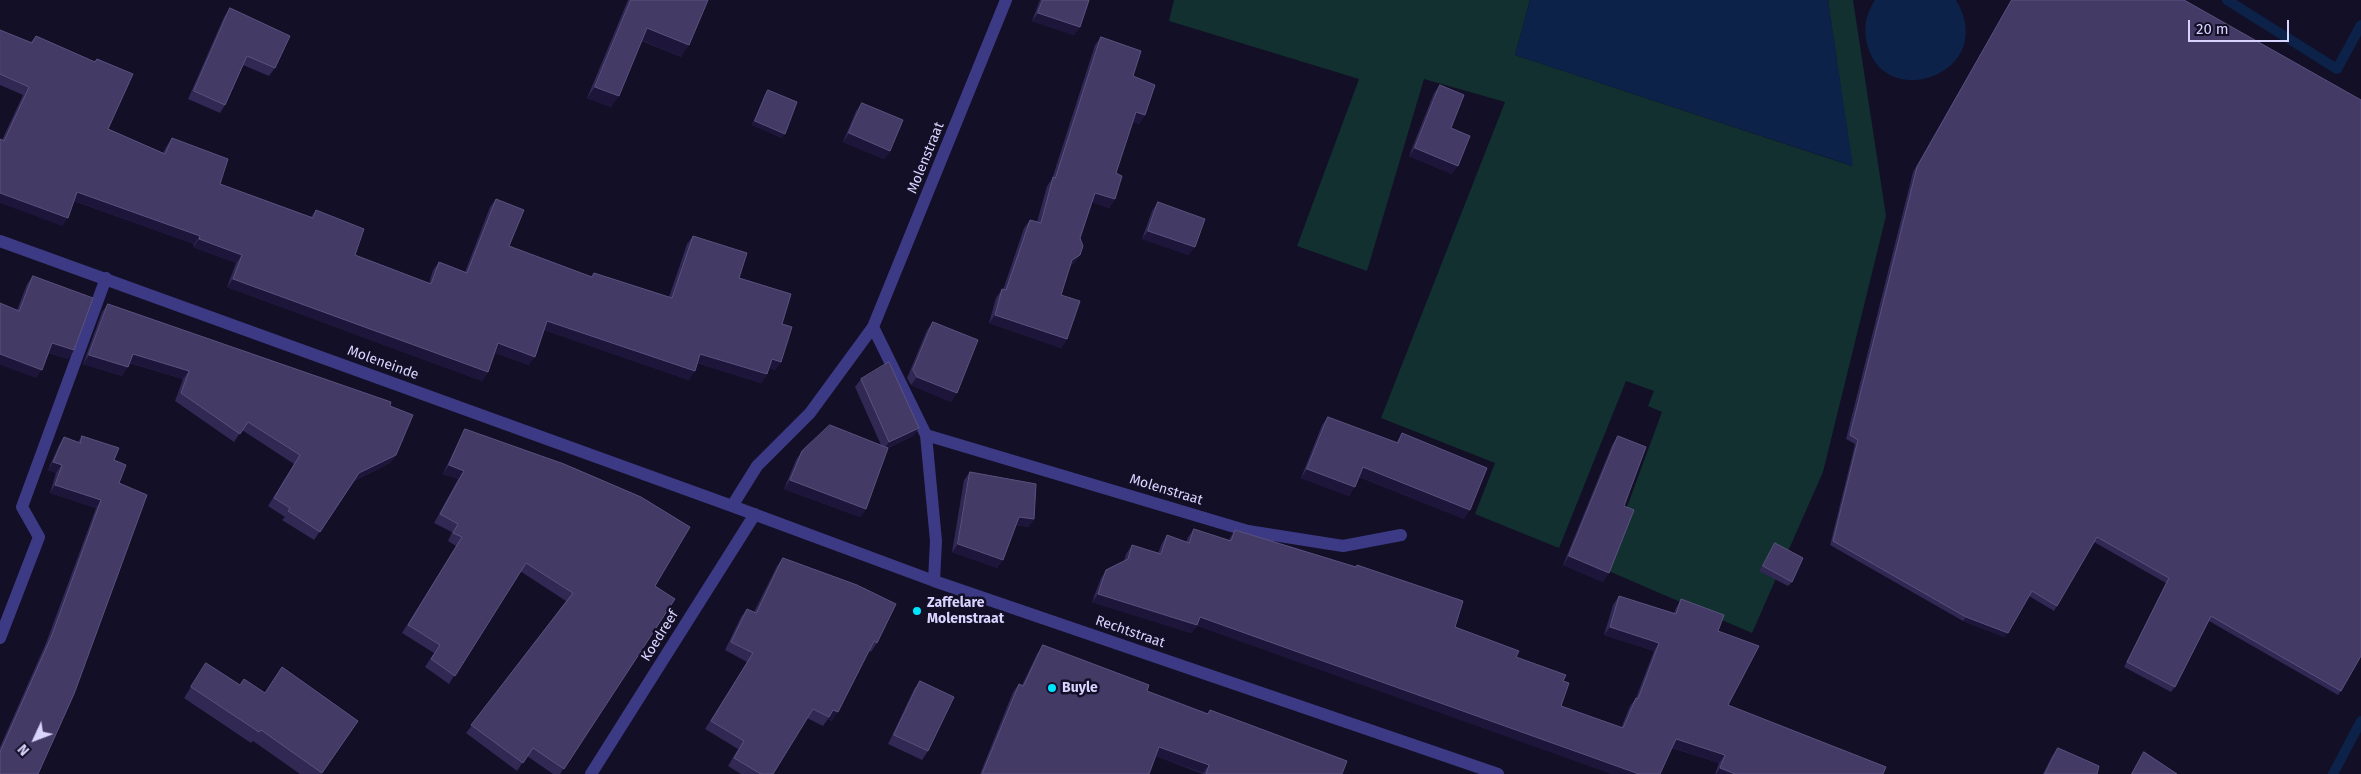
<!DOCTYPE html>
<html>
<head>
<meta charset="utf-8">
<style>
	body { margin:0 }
	#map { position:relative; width:2361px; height:774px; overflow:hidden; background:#130f26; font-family:"Fira Sans",sans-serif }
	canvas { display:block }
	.north { position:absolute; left:10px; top:714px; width:50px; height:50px; -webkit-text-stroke:4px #130f26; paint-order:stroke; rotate:227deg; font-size:14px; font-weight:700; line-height:20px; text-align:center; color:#d9d4ff }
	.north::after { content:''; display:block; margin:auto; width:18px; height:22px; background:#d9d4ff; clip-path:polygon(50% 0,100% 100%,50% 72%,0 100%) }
	.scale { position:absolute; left:2188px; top:20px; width:101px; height:22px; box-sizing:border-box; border:2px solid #d9d4ff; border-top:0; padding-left:6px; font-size:15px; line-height:18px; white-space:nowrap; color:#d9d4ff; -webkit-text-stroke:4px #130f26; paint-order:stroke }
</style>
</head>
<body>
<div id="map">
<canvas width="2361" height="774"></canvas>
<div class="north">N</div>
<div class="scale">20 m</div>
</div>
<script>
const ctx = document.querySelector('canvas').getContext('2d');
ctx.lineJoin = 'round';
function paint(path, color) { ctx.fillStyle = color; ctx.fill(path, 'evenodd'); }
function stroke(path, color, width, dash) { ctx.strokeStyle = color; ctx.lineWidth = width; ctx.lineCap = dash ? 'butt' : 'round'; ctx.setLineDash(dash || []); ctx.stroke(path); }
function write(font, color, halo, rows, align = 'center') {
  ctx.font = font + ' "Fira Sans",sans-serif'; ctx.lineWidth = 5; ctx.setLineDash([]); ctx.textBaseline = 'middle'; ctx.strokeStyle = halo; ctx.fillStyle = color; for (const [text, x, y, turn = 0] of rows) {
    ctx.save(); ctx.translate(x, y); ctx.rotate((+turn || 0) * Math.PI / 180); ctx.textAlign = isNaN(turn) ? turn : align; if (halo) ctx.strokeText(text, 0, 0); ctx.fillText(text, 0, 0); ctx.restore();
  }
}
paint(new Path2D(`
	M1174,0H1530L1515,55L1852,166L1828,0H1853L1886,216L1823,472L1752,633L1604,569L1662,412L1648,406L1654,391L1626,381L1559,548L1475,514L1495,463L1381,418L1505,102L1424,79L1367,271L1297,246L1359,79L1169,21Z`), '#12302f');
paint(new Path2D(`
	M1530,0H1828L1853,166L1515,55Z
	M1875,0H1956C2000,73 1884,114 1867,44C1863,27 1866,14 1875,0Z`), '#0c2248');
stroke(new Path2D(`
	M2227,0L2337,69L2361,25
	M2333,774L2361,721`), '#0c2248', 10);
stroke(new Path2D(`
	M0,241L732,506L934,581L1498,774
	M873,327L926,435L936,541L934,581
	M926,435L1248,531L1343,546L1401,535
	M732,506L757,466L810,413L873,327L1006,0
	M0,638L39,537L22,507L106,278
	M591,774L755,514`), '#3d3a85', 12);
paint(new Path2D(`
	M628,0H708L681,57L642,41L611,107L587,98Z
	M1040,0H1089L1080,27L1074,35L1032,21Z
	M2011,0H2184L2341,691L2338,695L2209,621L2175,687L2171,692L2124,667L2166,583L2094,542L2054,611L2029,596L2004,637L1963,621L1830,545L1855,444L1846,439L1913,172Z
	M230,8L275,68L269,76L243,65L225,105L220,113L188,99L224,17Z
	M0,30L31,42L36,36L94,62L97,59L108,129L163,153L166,147L172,138L220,184L311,217L316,210L355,255L429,283L433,270L439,262L465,272L490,207L496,199L509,246L591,277L594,273L669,297L687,244L693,236L739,278L782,324L781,362L775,370L769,368L767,374L761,383L697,363L689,380L544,330L529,365L495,353L488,372L482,381L227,287L236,263L193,247L194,244L74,201L62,226L2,140L23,95L0,85Z
	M1101,37L1133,76L1145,115L1139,124L1133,122L1116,173L1115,199L1109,208L1092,202L1080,238V255L1074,263L1070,266L1061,295L1067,339L1061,348L989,323L996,298L1002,289L1003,290L1024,228L1030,220L1037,222L1047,186L1052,179L1095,45Z
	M1440,85L1451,128L1452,174L1409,156L1434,93Z
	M768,90L782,138L752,125L765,94Z
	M862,103L890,151L884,159L843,142L856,111Z
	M1158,202L1189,255L1142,239L1152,211Z
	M33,276L74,350L68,359L49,353L36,378L17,310L27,284Z
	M108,304L390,406L396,455L390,463L354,481L314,540L282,520L285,517L268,506L294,464L242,430L234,442L175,401L183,379L129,363L122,376L83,364L102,312Z
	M933,322L951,402L911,385L907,378L927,330Z
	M861,379L919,428L913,436L888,448L866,509L860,517L784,489L796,460L802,451L881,445L855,387Z
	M1328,417L1396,443L1402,433L1464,519L1359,477L1349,496L1301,478L1322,425Z
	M465,429L655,586L675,599L560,774H553L527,756L517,771L466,733L566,601L520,571L449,684L425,667L434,653L402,633L456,546L448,541L452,532L434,523L458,479L443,474L460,438Z
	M82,436L114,460L126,465L0,774V747L46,643L96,508L50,493L56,473L48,470L59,445L64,437L78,442Z
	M1618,436L1624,506L1603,582L1563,565L1612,445Z
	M970,472L1034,519L1028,527L1016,525L1003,560L997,568L952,552L964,480Z
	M1194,529L1228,541L1235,530L1355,567L1357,565L1455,627L1563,681L1561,706L1621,728L1630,706L1636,698L1654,651L1604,635L1613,605L1619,596L1674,613L1676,608L1681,599L1718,631L1728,705L1883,774H1715L1719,763L1672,748L1197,626L1191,633L1092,602L1101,578L1106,570L1124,561L1126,554L1132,545L1158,553L1162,543L1167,535L1186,542L1188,537Z
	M1775,543L1792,582L1788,586L1759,571Z
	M783,558L877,643L871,652L869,650L832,721L828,719L823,726L807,718L773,774H741L728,766L738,749L705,729L747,662L725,650L741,617L747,609L754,612L777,566Z
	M1043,645L1147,691L1207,714L1210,710L1342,774H1203L1156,756L1149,774H980L1013,692L1019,684L1022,685L1037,654Z
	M206,663L240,685L265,693L282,667L358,721L321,774H300L253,741L251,743L184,698Z
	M920,681L928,751L922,760L888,744L914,689Z
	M2058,748L2097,774H2043L2052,756Z
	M2144,752L2177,774H2131Z`), '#312854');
paint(new Path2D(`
	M1038,13L1080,27L1074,35L1032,21Z
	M647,28L689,45L681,57L639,39Z
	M595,87L619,96L611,107L587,98Z
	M1136,112L1145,115L1139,124L1130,121Z
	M755,121L785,134L782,138L752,125Z
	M849,133L890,151L884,159L843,142Z
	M1415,148L1458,166L1452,174L1409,156Z
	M77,192L200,236L194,244L72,200Z
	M0,193L68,218L62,226L0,203Z
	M1095,193L1115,199L1109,208L1089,201Z
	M1148,231L1195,247L1189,255L1142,239Z
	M199,239L242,255L236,263L193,247Z
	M1080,255L1074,263L1066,268L1072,260Z
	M233,279L488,372L482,381L227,287Z
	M995,315L1067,339L1061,348L989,323Z
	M547,321L695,371L689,380L541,329Z
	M52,343L74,350L68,359L46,352Z
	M498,343L535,357L529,365L492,352Z
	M0,354L42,370L36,378L0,365Z
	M133,354L189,371L183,379L127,362Z
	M700,354L767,374L761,383L694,362Z
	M89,355L128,367L122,376L83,364Z
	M772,359L781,362L775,370L766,367Z
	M917,377L957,393L951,402L911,385Z
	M919,428L913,436L883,450L889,442Z
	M396,455L390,463L353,481L359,473Z
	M53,462L62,465L56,473L48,470Z
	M449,465L464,471L458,479L443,474Z
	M1363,467L1470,510L1464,519L1357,476Z
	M1307,469L1355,487L1349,496L1301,478Z
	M790,480L866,509L860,517L784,489Z
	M55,485L101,500L96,508L50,493Z
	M1019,517L1034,519L1028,527L1014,525Z
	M958,544L1003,560L997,568L952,552Z
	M1569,556L1609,573L1603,582L1563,565Z
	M1098,594L1200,617L1639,774H1611L1197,626L1191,633L1092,602Z
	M1966,617L2008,633L2004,637L1963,621Z
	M1610,627L1659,643L1654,651L1604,635Z
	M833,710L838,712L832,721L828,719Z
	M1676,739L1725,755L1719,763L1670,747Z
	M1159,747L1209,765L1203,773L1153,755Z
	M1720,768L1735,774H1716Z`), '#1d163a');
const building = new Path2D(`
	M631,0H708L689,45L647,28L619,96L595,87Z
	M1043,0H1089L1080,27L1038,13Z
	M2012,0H2184L2361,100V656L2341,691L2211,616L2175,687L2127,662L2169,578L2097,537L2057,606L2032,591L2008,633L1966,617L1833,541L1858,440L1850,435L1917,167Z
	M230,8L290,36L275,68L247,56L225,105L194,91Z
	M0,30L32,43L36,36L95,62L97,59L133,74L108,129L165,154L172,138L228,159L220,184L313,218L316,210L364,229L355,255L431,284L439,262L467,273L496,199L524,210L509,246L592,277L594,273L672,298L693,236L747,253L739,278L791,294L782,324L792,327L781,362L772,359L767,374L700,354L695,371L547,321L535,357L498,343L488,372L233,279L242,255L199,239L200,236L77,192L68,218L0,193V139L4,141L29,87L0,74Z
	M1101,37L1141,51L1133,76L1155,85L1145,115L1136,112L1116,173L1122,176L1115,199L1095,193L1080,238L1083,246L1080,255L1072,260L1061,295L1080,301L1067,339L995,315L1002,289L1006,290L1030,220L1041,223L1053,177L1055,178Z
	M1440,85L1464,95L1451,128L1470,136L1458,166L1415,148Z
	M768,90L797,102L785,134L755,121Z
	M862,103L903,120L890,151L849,133Z
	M1158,202L1205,219L1195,247L1148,231Z
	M33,276L93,298L74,350L52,343L42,370L0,354V303L19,311Z
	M108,304L391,402L390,406L413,415L396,455L359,473L320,532L288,511L290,508L274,498L300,455L248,422L240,434L181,393L189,371L133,354L128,367L89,355Z
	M933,322L978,340L957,393L917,377L913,370Z
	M889,362L919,428L889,442L861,379Z
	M1328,417L1398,443L1402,433L1487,468L1470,510L1363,467L1355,487L1307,469Z
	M830,425L888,448L866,509L790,480L802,451Z
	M465,429L564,464L641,497L690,527L655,586L675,599L564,769L533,748L523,763L471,725L573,593L526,563L455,676L431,659L440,645L408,625L462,537L453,533L458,524L440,514L464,471L449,465Z
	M82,436L119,448L114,460L126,465L119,483L147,495L74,694L38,774H0V752L52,635L101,500L55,485L62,465L53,462L64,437L80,443Z
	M1618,436L1646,447L1624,506L1634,510L1609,573L1569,556Z
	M970,472L1036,484L1034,519L1019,517L1003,560L958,544Z
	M1194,529L1231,541L1235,530L1356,567L1357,565L1463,601L1455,627L1519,651L1516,657L1566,675L1563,681L1569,683L1561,706L1623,728L1636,698L1638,699L1659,643L1610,627L1619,596L1676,614L1681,599L1724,615L1718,631L1759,646L1728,705L1886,767L1883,774H1735L1720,768L1725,755L1676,739L1660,774H1639L1200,617L1197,625L1098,594L1106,570L1128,559L1132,545L1161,554L1167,535L1189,543Z
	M1775,543L1803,558L1792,582L1763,566Z
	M783,558L857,585L896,604L877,643L874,641L838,712L833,710L829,717L813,709L773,774H761L734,758L744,741L711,721L753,653L731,642L747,609L756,613Z
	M1043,645L1149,685L1147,691L1208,714L1210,710L1347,761L1342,774H1206L1209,765L1159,747L1149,774H982L1019,684L1023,686Z
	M206,663L240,685L244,679L265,693L282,667L358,721L322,773L261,730L259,732L191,687Z
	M920,681L954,697L928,751L894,735Z
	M2058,748L2099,766L2097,774H2045Z
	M2144,752L2177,774H2132Z`);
paint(building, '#433a66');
stroke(building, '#5a527e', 1);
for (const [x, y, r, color] of [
	[917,611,5,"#00e5ff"],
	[1052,688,5,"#00e5ff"]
]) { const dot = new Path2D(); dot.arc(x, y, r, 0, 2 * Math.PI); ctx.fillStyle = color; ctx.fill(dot); stroke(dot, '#130f26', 2); }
write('14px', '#d9d4ff', '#130f26', [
	["Molenstraat",926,158,-68],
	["Moleneinde",383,363,20],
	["Molenstraat",1166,490,17],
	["Rechtstraat",1130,632,19],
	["Koedreef",660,636,-58]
]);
write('bold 14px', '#d9d4ff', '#130f26', [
	["Zaffelare",927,603],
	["Molenstraat",927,619],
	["Buyle",1062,688]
], 'left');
</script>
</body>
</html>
